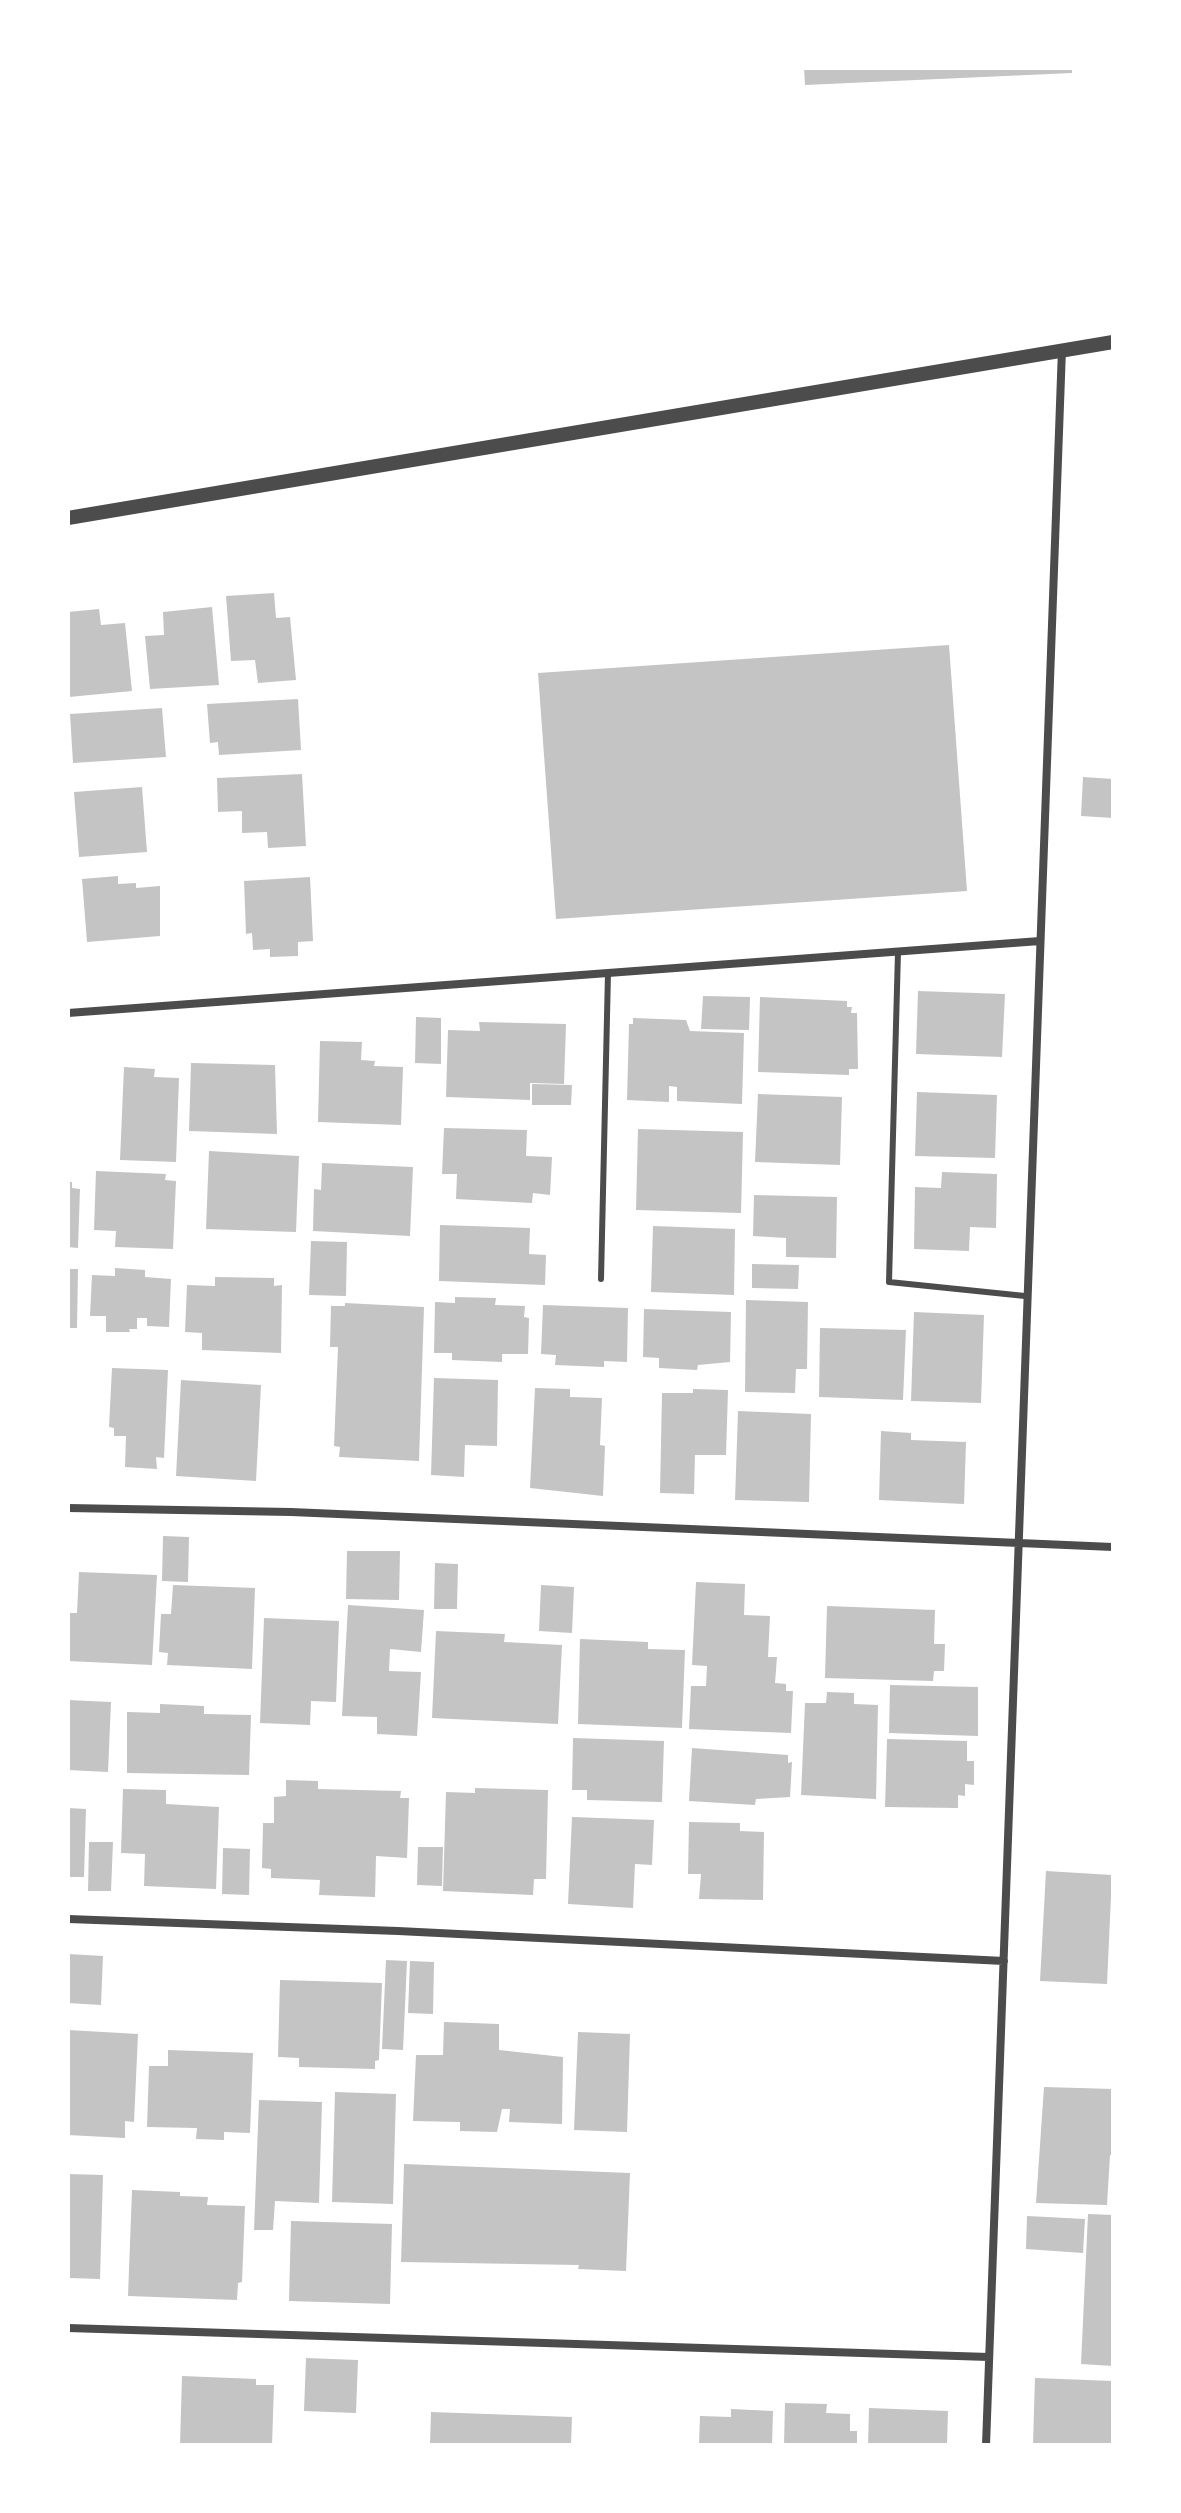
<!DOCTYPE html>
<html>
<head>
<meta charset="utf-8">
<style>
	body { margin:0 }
	#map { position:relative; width:1181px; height:2513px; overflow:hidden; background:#fff; font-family:Roboto,sans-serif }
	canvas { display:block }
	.frame { position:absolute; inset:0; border:70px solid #fff; pointer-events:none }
</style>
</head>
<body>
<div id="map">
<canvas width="1181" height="2513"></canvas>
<div class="frame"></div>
</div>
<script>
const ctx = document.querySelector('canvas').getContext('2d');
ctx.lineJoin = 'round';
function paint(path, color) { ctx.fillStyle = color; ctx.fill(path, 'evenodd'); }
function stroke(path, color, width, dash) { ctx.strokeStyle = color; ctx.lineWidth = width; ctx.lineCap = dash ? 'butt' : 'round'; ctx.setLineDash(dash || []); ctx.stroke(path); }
paint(new Path2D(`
	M804,68H1072V73L805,85Z
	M274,593L276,618L290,617L296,680L258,683L255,660L231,661L226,596Z
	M212,607L219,685L150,689L145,636L164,635L163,612Z
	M99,609L101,625L125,623L132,691L69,697L68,612Z
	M949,645L967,891L556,919L538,673Z
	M298,699L301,750L219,755L218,742L210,743L207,704Z
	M162,708L166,757L73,763L70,714Z
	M302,774L306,846L268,848L267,832L242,833V811L218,812L217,778Z
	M1083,777L1113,779V818L1081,816Z
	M142,787L147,852L79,857L74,792Z
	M118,876V884L136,883V888L160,886V936L87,942L82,879Z
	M310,877L313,941L298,942V956L270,957V949L253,950L252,933L246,934L244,881Z
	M918,991L1005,994L1002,1057L916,1054Z
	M703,996L750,997L749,1030L701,1029Z
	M760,997L847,1001V1007H852L851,1013H857L858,1069H849V1075L758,1072Z
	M416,1017L441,1018V1064L415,1063Z
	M633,1018L686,1020L690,1031L744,1033L742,1104L677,1101V1087L669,1086V1102L627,1100L629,1024H633Z
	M479,1022L566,1024L564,1084L530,1083V1100L446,1097L448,1030L480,1031Z
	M320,1041L362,1042L361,1060L375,1061L374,1066L403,1067L401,1125L318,1122Z
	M191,1063L275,1065L277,1134L189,1131Z
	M124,1067L155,1069L154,1077L179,1078L176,1162L120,1160Z
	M532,1084L572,1085L571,1105H532Z
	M917,1092L997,1095L995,1158L915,1156Z
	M758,1094L842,1097L840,1165L755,1162Z
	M444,1128L527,1130L526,1156L552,1157L550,1195L533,1193L532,1203L456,1199L457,1174H442Z
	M638,1129L743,1132L741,1213L636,1210Z
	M209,1151L299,1156L296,1232L206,1229Z
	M322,1163L413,1167L410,1236L313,1231L314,1189L321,1190Z
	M96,1171L166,1174L165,1180L176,1181L173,1249L115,1247L116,1231L94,1230Z
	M942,1172L997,1174L996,1228L970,1227L969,1251L914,1249L915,1187L941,1188Z
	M68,1182H72V1188L80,1189L78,1248L68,1247Z
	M754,1195L837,1197L836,1258L786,1257V1238L753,1236Z
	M440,1225L530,1228L529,1254L546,1255L545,1285L439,1281Z
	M653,1226L735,1229L734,1295L651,1292Z
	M311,1241L347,1242L346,1296L309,1295Z
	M752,1264L799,1265L798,1289L752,1288Z
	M115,1268L145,1270V1277L171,1279L169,1327L147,1326V1318H137V1329H129L130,1332H106V1316H90L92,1275L115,1276Z
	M68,1269H78L77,1328H68Z
	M215,1277L274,1278V1286L282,1285L281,1353L202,1350V1333L185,1332L187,1285L215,1286Z
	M455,1297L496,1298L495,1305L525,1306L524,1317L529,1318L528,1354H502V1362L452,1360V1353H434L435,1302L455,1303Z
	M746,1300L808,1302L807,1369H796L795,1393L745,1392Z
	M345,1303L424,1307L419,1461L339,1457L340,1447L334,1446L338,1347H330L331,1306H345Z
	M543,1305L628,1308L627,1362L604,1361V1367L555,1365L556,1355L541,1354Z
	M644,1309L731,1312L730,1362L698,1365L697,1370L659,1368V1358L643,1357Z
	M914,1312L984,1315L981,1403L911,1401Z
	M820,1328L906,1330L903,1400L819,1397Z
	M112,1368L168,1370L164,1458L156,1457L157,1469L125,1467L126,1436H114V1428L109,1427Z
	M434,1378L498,1380L497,1446L465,1445L464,1477L431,1475Z
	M181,1380L261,1385L256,1481L176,1476Z
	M535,1388L570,1389V1397L602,1398L600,1445L605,1446L603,1496L530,1488Z
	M693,1389L728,1390L726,1455H695L694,1494L660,1493L662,1393H693Z
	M738,1411L811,1414L809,1502L735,1500Z
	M881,1431L911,1433V1440L966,1442L964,1504L879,1500Z
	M163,1536L189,1537L188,1582L162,1581Z
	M347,1551H400L399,1600L346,1599Z
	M435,1563L458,1564L457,1609H434Z
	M79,1572L157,1575L152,1665L68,1661V1613H77Z
	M696,1582L745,1584L744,1615L770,1616L768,1657H777L775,1683L786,1684V1691H793L791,1733L689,1729L691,1686H706L707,1666L692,1665Z
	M173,1585L255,1588L252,1669L167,1665L168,1653L159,1652L161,1614H171Z
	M541,1585L574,1587L572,1633L539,1631Z
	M348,1605L424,1610L421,1652L390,1649L389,1671L421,1672L417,1736L377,1734V1717L342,1716Z
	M827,1606L935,1610L934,1644H945L944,1671H934L933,1681L825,1678Z
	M264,1618L339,1621L336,1702L311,1701L310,1725L260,1723Z
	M436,1631L505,1634L504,1642L562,1645L558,1724L432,1718Z
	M580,1639L648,1642V1649L685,1650L682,1728L578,1724Z
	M890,1685L978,1687V1736L889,1733Z
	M827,1692L854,1693V1704L878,1705L876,1799L801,1795L805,1703H826Z
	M68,1700L111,1702L108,1772L68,1770Z
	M160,1704L204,1706V1714L251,1715L249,1775L127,1773V1712L160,1713Z
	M573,1738L664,1741L662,1802L587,1800V1790H572Z
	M887,1739L967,1741V1761H974V1785L965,1784V1796L958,1795V1808L885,1807Z
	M692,1748L788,1755V1763L792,1762L790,1797L756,1799L755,1805L689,1801Z
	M286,1780L318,1781V1789L401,1791L400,1798H409L407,1858L376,1856L375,1897L319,1895L320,1880L271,1878V1869L262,1868L263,1823H274V1797L286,1796Z
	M475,1788L548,1790L546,1879H534L533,1895L443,1891L446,1792L475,1793Z
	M123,1789L166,1790V1804L219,1807L216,1889L144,1886L145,1854L121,1853Z
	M68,1808L86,1809L84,1877H68Z
	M572,1817L654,1820L652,1865L635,1864L633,1908L568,1904Z
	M689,1822L740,1823V1831L764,1832L763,1900L699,1899L701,1874H688Z
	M89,1842H113L111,1891H88Z
	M418,1847H443L442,1886L417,1885Z
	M223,1848L250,1849L249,1895L222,1894Z
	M1046,1871L1112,1875L1107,1984L1040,1981Z
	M68,1954L103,1956L101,2005L68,2003Z
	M386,1960L407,1961L403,2050L382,2049Z
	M410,1961L434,1962L433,2014L408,2013Z
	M280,1980L382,1983L379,2060L375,2061V2069L299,2067V2058L278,2057Z
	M444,2022L499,2024V2050L563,2057L562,2124L509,2122L510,2109H502L497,2132L460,2131V2122L413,2121L416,2055H443Z
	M68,2030L138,2034L134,2122L125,2121V2138L68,2135Z
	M578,2032L630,2034L627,2132L574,2130Z
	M168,2050L253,2053L250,2133L224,2132V2140L196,2139L197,2128L147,2127L149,2066H168Z
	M1044,2087L1113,2089V2156L1110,2155L1107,2205L1036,2203Z
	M335,2092L396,2094L393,2204L332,2202Z
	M259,2100L322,2102L319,2203L275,2201L273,2230H254Z
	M404,2164L630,2173L626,2271L578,2269L579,2265L401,2262Z
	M68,2174L103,2175L100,2279L70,2278Z
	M132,2190L180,2192V2196L208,2197L207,2205L245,2206L242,2282L238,2283L237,2300L128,2296Z
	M1088,2214L1113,2215V2366L1081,2364Z
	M1027,2216L1085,2219L1083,2253L1026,2249Z
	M291,2221L392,2224L390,2304L289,2301Z
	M306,2358L358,2360L356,2413L304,2411Z
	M182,2376L256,2379V2385H274L272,2445H180Z
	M1035,2378L1113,2381V2445H1033Z
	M785,2403L827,2404L826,2413L850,2414V2431H857V2445H784Z
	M869,2408L948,2411L947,2445H868Z
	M731,2409L773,2411L772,2445H699L700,2416L731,2417Z
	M431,2412L572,2417L571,2445H430Z`), '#c4c4c4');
stroke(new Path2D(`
	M898,952L889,1282L1025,1296
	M601,1279L608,973`), '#4c4c4c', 6);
stroke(new Path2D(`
	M68,1013L1040,941
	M68,1508L291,1512L1113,1547
	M68,1919L398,1931L1004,1961
	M68,2328L989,2357
	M986,2445L1062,349`), '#4c4c4c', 8);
stroke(new Path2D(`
	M68,518L1113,342`), '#4c4c4c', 14);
</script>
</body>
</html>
